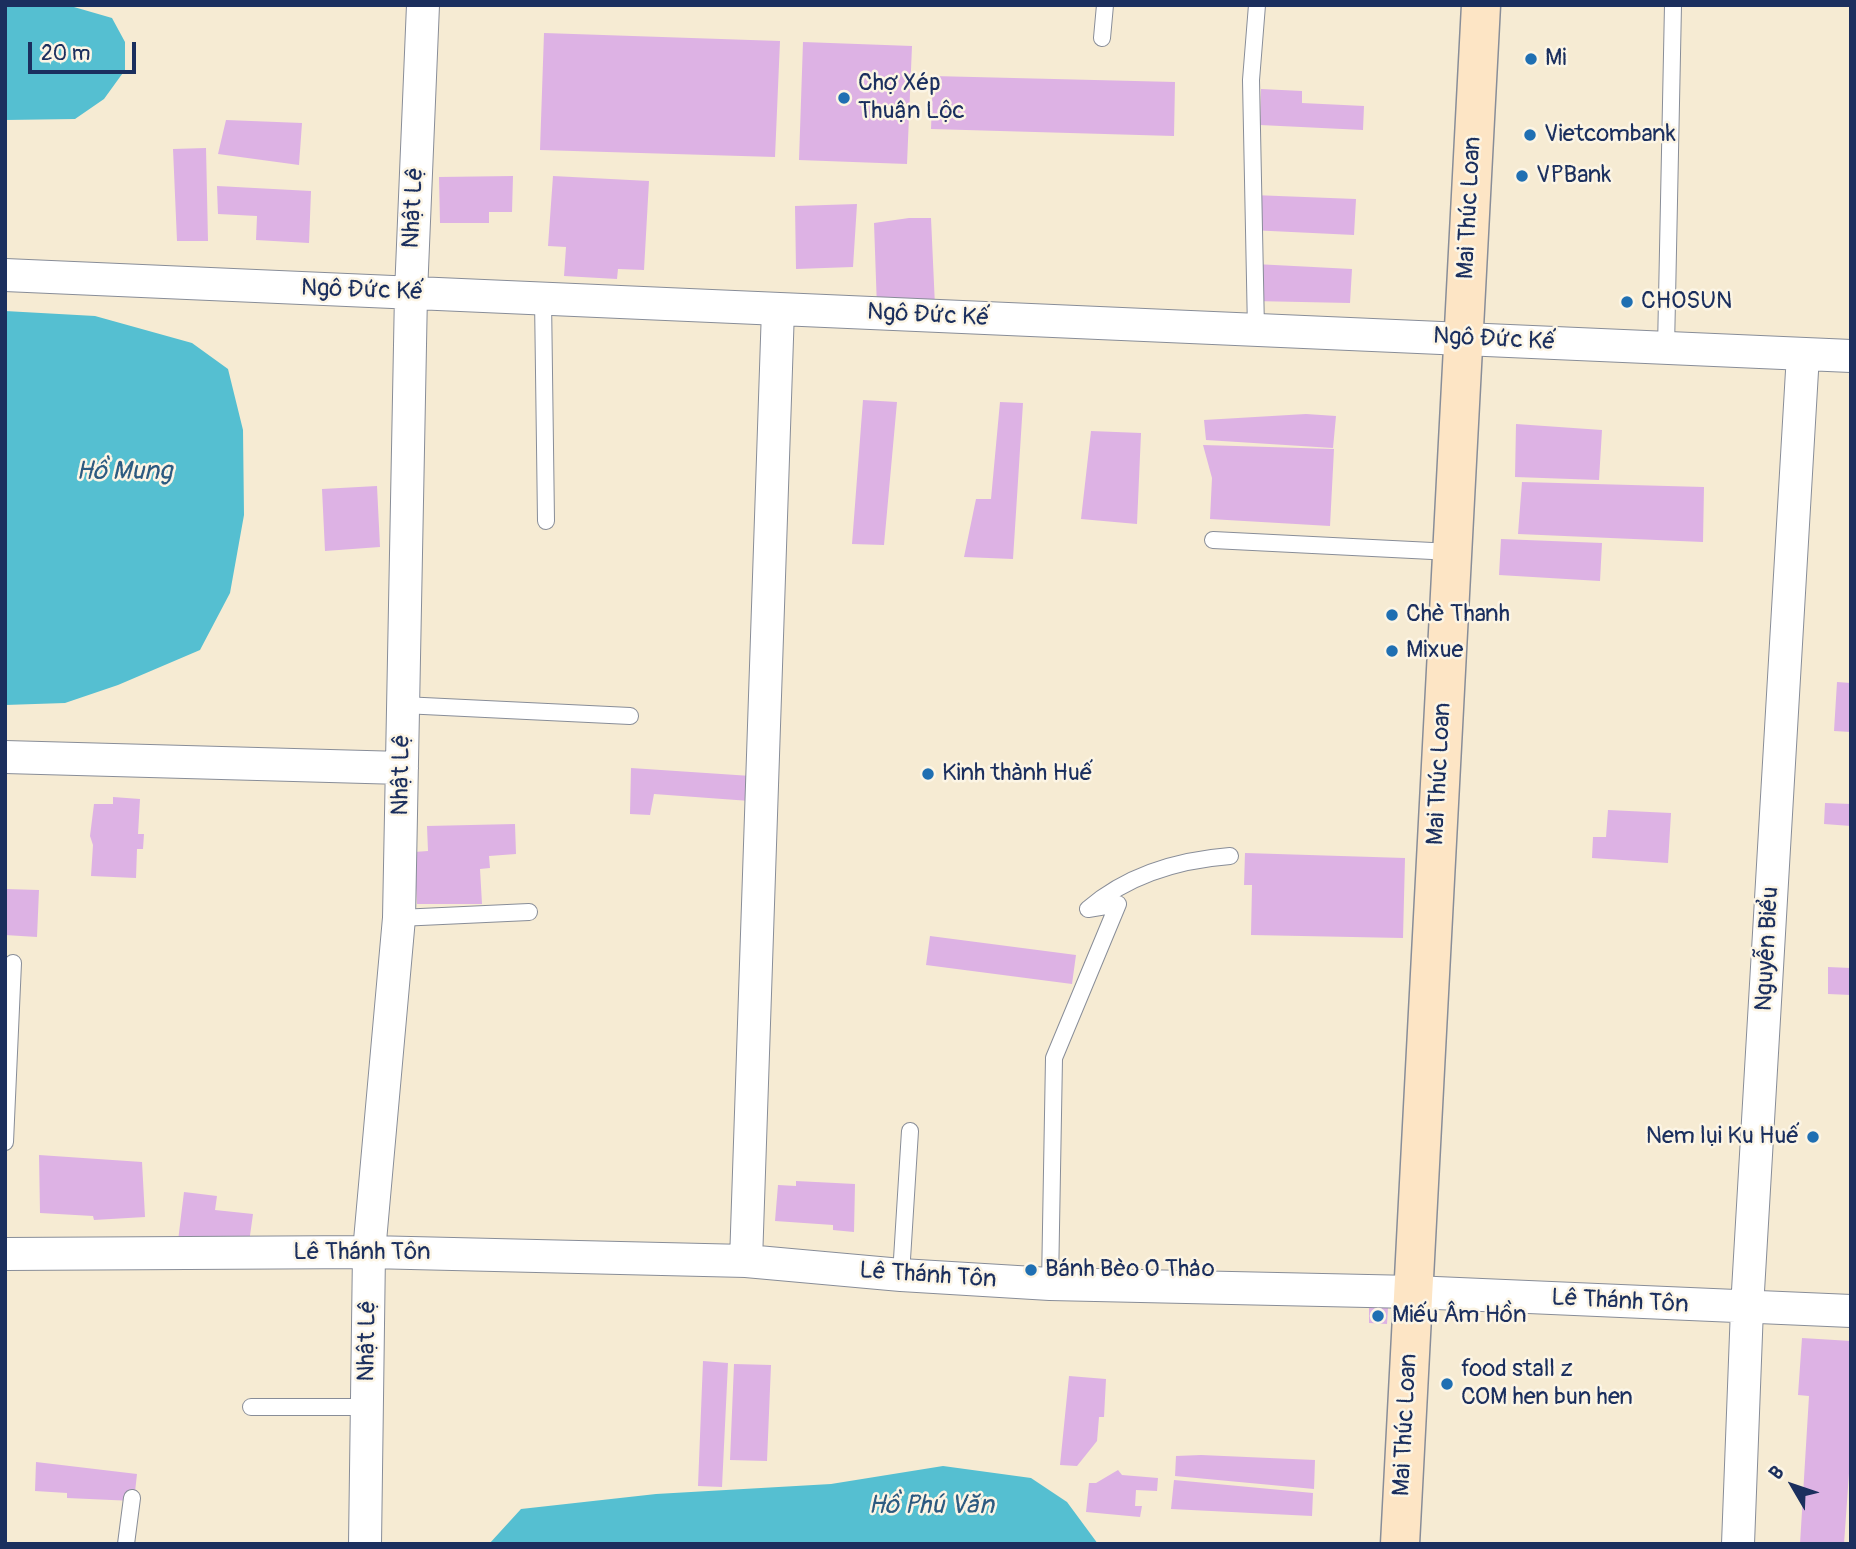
<!DOCTYPE html>
<html>
<head>
<meta charset="utf-8">
<style>
	body { margin:0 }
	#map { position:relative; width:1856px; height:1549px; overflow:hidden; background:#f6ebd3; font-family:Pangolin,sans-serif }
	canvas { display:block }
	.frame { position:absolute; inset:0; border:7px solid #1b2f5e; pointer-events:none }
	.north { position:absolute; left:1758px; top:1451px; width:70px; height:70px; -webkit-text-stroke:5px #fcf5e5; paint-order:stroke; rotate:309deg; font-size:19px; font-weight:700; line-height:28px; text-align:center; color:#1b2f5e }
	.north::after { content:''; display:block; margin:auto; width:24px; height:32px; background:#1b2f5e; clip-path:polygon(50% 0,100% 100%,50% 72%,0 100%) }
	.scale { position:absolute; left:28px; top:42px; width:108px; height:32px; box-sizing:border-box; border:4px solid #1b2f5e; border-top:0; padding-left:9px; font-size:21px; line-height:24px; white-space:nowrap; color:#1b2f5e; -webkit-text-stroke:5px #fcf5e5; paint-order:stroke }
</style>
</head>
<body>
<div id="map">
<canvas width="1856" height="1549"></canvas>
<div class="frame"></div>
<div class="north">B</div>
<div class="scale">20 m</div>
</div>
<script>
const ctx = document.querySelector('canvas').getContext('2d');
ctx.lineJoin = 'round';
function paint(path, color) { ctx.fillStyle = color; ctx.fill(path, 'evenodd'); }
function stroke(path, color, width, dash) { ctx.strokeStyle = color; ctx.lineWidth = width; ctx.lineCap = dash ? 'butt' : 'round'; ctx.setLineDash(dash || []); ctx.stroke(path); }
function write(font, color, halo, rows, align = 'center') {
  ctx.font = font + ' Pangolin,sans-serif'; ctx.lineWidth = 5; ctx.setLineDash([]); ctx.textBaseline = 'middle'; ctx.strokeStyle = halo; ctx.fillStyle = color; for (const [text, x, y, turn = 0] of rows) {
    ctx.save(); ctx.translate(x, y); ctx.rotate((+turn || 0) * Math.PI / 180); ctx.textAlign = isNaN(turn) ? turn : align; if (halo) ctx.strokeText(text, 0, 0); ctx.fillText(text, 0, 0); ctx.restore();
  }
}
paint(new Path2D(`
	M5,5H67L112,18L125,42V70L104,99L75,119L5,120Z
	M5,311L95,316L192,343L228,369L243,430L244,515L230,593L200,650L118,685L65,703L5,705Z
	M943,1466L1031,1478L1067,1502L1098,1544H489L521,1509L656,1494L831,1484Z`), '#55bfd1');
paint(new Path2D(`
	M544,33L780,41L775,157L540,150Z
	M803,42L912,46L907,164L799,160Z
	M933,76L1175,82L1174,136L931,129Z
	M1261,89L1302,91V103L1364,106L1363,130L1260,125Z
	M226,120L302,123L299,165L218,154Z
	M206,148L208,241H177L173,149Z
	M513,176L512,212H489V223H440L439,177Z
	M553,176L649,181L644,270L618,269L617,279L564,276L566,247L548,246Z
	M217,186L311,191L309,243L256,240L257,216L218,214Z
	M1253,195L1356,199L1354,235L1250,230Z
	M857,204L853,267L796,269L795,206Z
	M909,218H931L935,306L877,308L874,223Z
	M1255,264L1352,269L1350,303L1253,301Z
	M863,400L897,402L884,545L852,544Z
	M1000,402L1023,403L1013,559L964,557L976,499H991Z
	M1306,414L1336,416L1333,448L1206,440L1204,420Z
	M1516,424L1602,430L1599,480L1515,477Z
	M1091,431L1141,433L1137,524L1081,519Z
	M1203,445L1334,449L1330,526L1210,519L1212,478Z
	M1522,482L1704,487L1703,542L1518,534Z
	M377,486L380,547L325,551L322,489Z
	M1501,539L1602,543L1600,581L1499,575Z
	M1837,682L1851,683V732L1834,731Z
	M631,768L751,776L750,801L654,794L650,815L630,814Z
	M113,797L140,799L138,834H144L143,849H137L136,878L91,876L93,845L90,836L94,804H113Z
	M1825,803L1851,804V826L1824,824Z
	M1608,810L1671,813L1668,863L1592,858L1593,837H1606Z
	M515,824L516,854L489,856L490,868L480,869L482,904H417L414,852L428,851L427,826Z
	M1245,853L1405,858L1403,938L1251,935L1252,885H1244Z
	M5,889L39,890L37,937L5,935Z
	M930,936L1076,955L1072,984L926,965Z
	M1828,967L1851,968V995L1828,994Z
	M39,1155L142,1162L145,1217L94,1220L93,1216L40,1213Z
	M796,1181L855,1184L854,1232L833,1230V1225L775,1221L778,1185L796,1186Z
	M184,1192L217,1196L215,1210L253,1214L248,1250L178,1241Z
	M1369,1308H1388L1387,1324L1369,1323Z
	M1802,1338L1851,1341V1445L1844,1544H1800L1809,1396L1798,1395Z
	M703,1361L728,1363L722,1487L698,1486Z
	M734,1364L771,1365L767,1461L730,1460Z
	M1069,1376L1106,1379L1104,1417H1099L1097,1441L1077,1466L1060,1465Z
	M1201,1455L1315,1460L1314,1489L1175,1476L1176,1456Z
	M36,1462L137,1474L134,1501L67,1498V1493L35,1491Z
	M1118,1470L1122,1475L1158,1478L1157,1491L1136,1490L1135,1506H1142L1140,1517L1086,1512L1089,1483H1096Z
	M1174,1480L1313,1493L1312,1516L1171,1509Z`), '#ddb2e4');
const lane = new Path2D(`
	M1102,38L1105,5
	M543,298L546,521
	M1256,330L1251,80L1257,5
	M1666,348L1673,5
	M1213,540L1452,552
	M403,705L630,716
	M399,918L529,912
	M5,1142L13,963
	M901,1275L910,1131
	M1050,1284L1054,1058L1118,904L1088,909C1129,874 1178,860 1230,856
	M251,1407H367
	M126,1544L132,1498`);
const street = new Path2D(`
	M5,275L1851,356
	M5,757L402,768
	M5,1254L369,1252L746,1261L901,1275L1050,1284L1413,1292L1851,1311
	M746,1261L778,309
	M365,1544L369,1252L399,918L411,293L423,5
	M1738,1544L1747,1308L1803,354`);
const secondary = new Path2D(`
	M1400,1544L1481,5`);
stroke(lane, '#888d98', 18);
stroke(street, '#888d98', 34);
stroke(secondary, '#888d98', 41);
stroke(lane, '#fff', 16);
stroke(street, '#fff', 32);
stroke(secondary, '#fde5c5', 38);
for (const [x, y, r, color] of [
	[1531,59,7,"#1f6fb2"],
	[844,98,7,"#1f6fb2"],
	[1530,135,7,"#1f6fb2"],
	[1522,176,7,"#1f6fb2"],
	[1627,302,7,"#1f6fb2"],
	[1392,615,7,"#1f6fb2"],
	[1392,651,7,"#1f6fb2"],
	[928,774,7,"#1f6fb2"],
	[1813,1137,7,"#1f6fb2"],
	[1031,1270,7,"#1f6fb2"],
	[1378,1316,7,"#1f6fb2"],
	[1447,1384,7,"#1f6fb2"]
]) { const dot = new Path2D(); dot.arc(x, y, r, 0, 2 * Math.PI); ctx.fillStyle = color; ctx.fill(dot); stroke(dot, '#fcf5e5', 2.5); }
write('24px', '#1b2f5e', '#fcf5e5', [
	["Mi",1545,59],
	["Chợ Xép",858,84],
	["Thuận Lộc",858,112],
	["Vietcombank",1544,135],
	["VPBank",1536,176],
	["CHOSUN",1641,302],
	["Chè Thanh",1406,615],
	["Mixue",1406,651],
	["Kinh thành Huế",942,774],
	["Nem lụi Ku Huế",1799,1137,"right"],
	["Bánh Bèo O Thảo",1045,1270],
	["Miếu Âm Hồn",1392,1316],
	["food stall z",1461,1370],
	["COM hen bun hen",1461,1398]
], 'left');
write('24px', '#1b2f5e', '#fcf5e5', [
	["Nhật Lệ",414,208,-87],
	["Mai Thúc Loan",1470,208,-87],
	["Ngô Đức Kế",362,291,2],
	["Ngô Đức Kế",928,316,3],
	["Ngô Đức Kế",1494,340,3],
	["Mai Thúc Loan",1440,774,-87],
	["Nhật Lệ",402,775,-89],
	["Nguyễn Biểu",1768,949,-87],
	["Lê Thánh Tôn",362,1253],
	["Lê Thánh Tôn",928,1276,4],
	["Lê Thánh Tôn",1620,1302,3],
	["Nhật Lệ",368,1341,-89],
	["Mai Thúc Loan",1406,1425,-87]
]);
write('italic 26px', '#2c5a80', '#fcf5e5', [
	["Hồ Mung",124,472],
	["Hồ Phú Văn",931,1506]
]);
</script>
</body>
</html>
